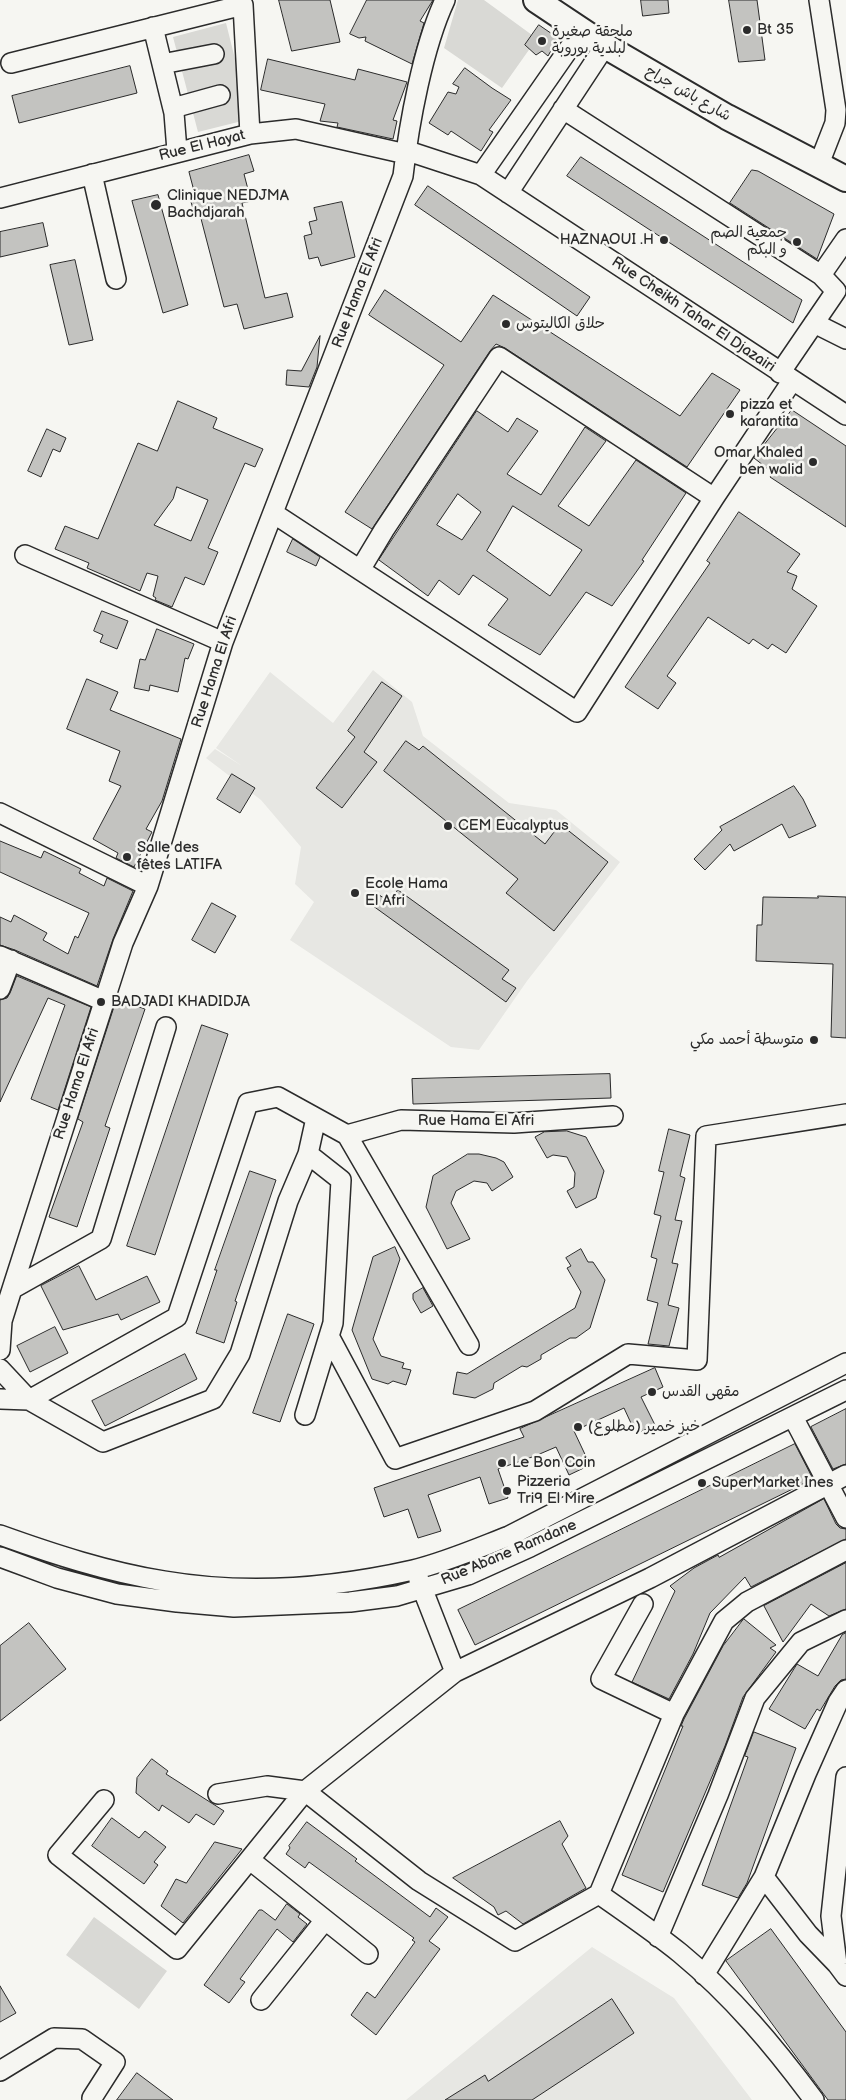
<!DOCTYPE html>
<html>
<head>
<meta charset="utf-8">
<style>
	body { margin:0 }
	canvas { display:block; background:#f6f6f2 }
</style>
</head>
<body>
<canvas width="846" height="2100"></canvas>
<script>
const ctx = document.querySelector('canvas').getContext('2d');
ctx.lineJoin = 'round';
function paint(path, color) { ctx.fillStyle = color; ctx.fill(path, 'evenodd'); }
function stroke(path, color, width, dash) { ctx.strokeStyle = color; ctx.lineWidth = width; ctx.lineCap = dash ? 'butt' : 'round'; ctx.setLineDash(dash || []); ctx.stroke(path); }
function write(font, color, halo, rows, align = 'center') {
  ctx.font = font + ' "Balsamiq Sans","Playpen Sans Arabic",sans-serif'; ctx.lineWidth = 5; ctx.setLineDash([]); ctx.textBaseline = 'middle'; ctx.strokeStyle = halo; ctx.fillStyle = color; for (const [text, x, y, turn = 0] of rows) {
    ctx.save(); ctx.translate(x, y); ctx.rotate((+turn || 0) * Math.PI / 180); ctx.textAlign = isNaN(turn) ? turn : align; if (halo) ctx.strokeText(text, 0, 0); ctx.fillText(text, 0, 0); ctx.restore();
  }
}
paint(new Path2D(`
	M373,670L412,702L423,736L509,803L556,810L620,862L527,981L479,1050L451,1047L290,940L314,902L295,884L301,847L261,800L206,758L215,749L242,766L216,748L270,672L333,723Z
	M592,1947L674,1998L752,2100H406Z`), '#e7e7e3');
paint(new Path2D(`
	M458,0H484L532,35L538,37L502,88L444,48Z
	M226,23L250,119L198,132L173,37Z
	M94,1917L167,1971L139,2009L66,1955Z`), '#d9d9d5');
const building = new Path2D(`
	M279,0H330L340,42L292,51Z
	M367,0H433L420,21L424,23L412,64L365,41L366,37L359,38L350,34Z
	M641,0H668L669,13L643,16Z
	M729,0H757L765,60L739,62Z
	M539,25L558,38L548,56L542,51L536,55L525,45Z
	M268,59L355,80L358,69L407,82L393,120L397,121L393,139L337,127L338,123L320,121L325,104L261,90Z
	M130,66L137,93L19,123L12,96Z
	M465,68L492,88L511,100L489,130L493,132L481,151L451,131L448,135L429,123L448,92L456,94L459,87L453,84Z
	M249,155L254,171L244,174L251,201L242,203L265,298L287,293L293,317L244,329L237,304L224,307L199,211L194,212L188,192L194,191L189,172Z
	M581,157L802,300L793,323L567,176Z
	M752,170L758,171L834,214L817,259L730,203Z
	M428,186L590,297L577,316L415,205Z
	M158,195L188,305L163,313L132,201Z
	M342,202L355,257L321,266L318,257L309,259L304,236L312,234L309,222L317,220L314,208Z
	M43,223L48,246L0,257V232Z
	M75,260L93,340L69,345L50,265Z
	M385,290L461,342L493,295L680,416L712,373L740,390L687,467L505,348L496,344L490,351L372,529L345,512L444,365L369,315Z
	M320,336L317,367L309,387L286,385L287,370L301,371Z
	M178,401L217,418L213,428L263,449L255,467L245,463L208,548L218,552L204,585L185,577L172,607L155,600L156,598L153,596L158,576L147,573L140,591L87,568L89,563L55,549L65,526L98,539L138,443L157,451ZM177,487L208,500L191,541L154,525L173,499Z
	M792,410L846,446V527L770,477L773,473L754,458Z
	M477,411L508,432L517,418L538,431L507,474L541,495L585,427L606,441L558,506L589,526L636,460L686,493L642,560L644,561L612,606L586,592L540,655L488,625L508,599L473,575L459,595L439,580L428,596L379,560ZM458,494L481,512L462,540L437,525ZM513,506L582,550L550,596L487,551Z
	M47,429L66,438L60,452L53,449L41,477L28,471Z
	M739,512L800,554L787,572L797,576L792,589L817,606L786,653L772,644L768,649L753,639L749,644L708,617L667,676L676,683L658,709L625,687L710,563L707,561Z
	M293,539L320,557L316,566L287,552Z
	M102,611L128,621L117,649L100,642L103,635L94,631Z
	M157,629L194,644L188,659L185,658L178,692L150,685L149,691L134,688L140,659L145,660Z
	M87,679L118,692L110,710L181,739L162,801L146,829L152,832L134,867L116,858L118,853L93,839L121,786L109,781L120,751L67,729Z
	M382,682L402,696L364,752L377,762L342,808L316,788L355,737L348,731Z
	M406,741L419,750L423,746L545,844L560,824L608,862L554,931L506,893L518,879L384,771Z
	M232,774L255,788L240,813L217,799Z
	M794,786L803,799L816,826L789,838L782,824L734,851L730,844L705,870L694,859L722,830L720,827Z
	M0,841L41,858L44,851L81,869L79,873L104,886L107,878L133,891L113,939L97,986L15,950L0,945V917L11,922L14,915L47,933L43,940L68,954L75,936L78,938L89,913L0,872Z
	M398,890L509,970L502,979L516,988L506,1002L369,903L376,893L390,902Z
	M818,896L846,897V1038L831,1037L833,964L756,961L757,925H762L763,897L818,898Z
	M212,903L236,916L215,953L192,940Z
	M17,976L91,1007L58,1110L31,1099L65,1005L48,998L0,1102V1000L7,998L10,993Z
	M117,999L145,1009L105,1126L110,1128L77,1227L49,1217L83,1122L78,1119Z
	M202,1025L228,1034L155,1255L127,1246Z
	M610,1074L611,1098L413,1104L412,1079Z
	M669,1129L690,1135L680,1176L685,1178L675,1220L682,1221L672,1263L678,1264L668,1305L679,1308L669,1346L648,1344L658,1303L647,1300L657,1259L651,1257L661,1216L654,1214L664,1172L659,1171Z
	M567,1131L586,1137L604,1171L596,1198L576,1208L567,1191L574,1187L575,1173L567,1157L553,1155L547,1158L535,1137L544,1132Z
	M468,1154H479L496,1158L504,1162L513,1177L492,1191L487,1183L474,1181L456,1191L451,1203L470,1239L447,1249L426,1207L433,1176Z
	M250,1171L276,1180L235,1301L237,1302L224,1343L196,1333L217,1270H215Z
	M395,1247L400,1259L373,1339L381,1356L404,1363L402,1368L411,1370L406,1385L393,1381L388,1384L372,1379L352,1330L373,1257Z
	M581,1249L588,1262H593L605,1280L590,1328L576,1338H570L541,1355V1359L527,1367L522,1366L494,1383L493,1389L475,1398L453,1394L457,1372L467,1374L575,1308L581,1292L567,1268L571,1266L566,1258Z
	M79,1266L96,1300L147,1276L160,1302L121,1320L118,1314L63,1330L41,1286Z
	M423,1288L433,1306L421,1313L413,1299V1294Z
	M288,1314L314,1324L280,1422L253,1413Z
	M55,1327L68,1353L30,1372L17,1346Z
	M185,1354L197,1379L105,1426L92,1401Z
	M655,1368L663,1387L641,1397L655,1425L636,1434L624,1408L574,1431L590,1465L569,1475L556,1447L535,1456L498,1469L508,1498L489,1504L480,1477L428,1495L441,1531L418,1538L408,1509L384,1517L374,1488L524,1437L520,1429Z
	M846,1409V1464L833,1469L811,1427Z
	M795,1444L813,1479L475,1645L458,1610Z
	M824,1499L836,1524L840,1528L846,1529V1539L751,1587L745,1577L710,1613L693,1654L669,1699L632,1682L675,1591L670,1586L694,1568L718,1555L719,1557Z
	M846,1563V1609L829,1616L811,1604L783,1642L764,1606Z
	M744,1619L776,1645L770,1648L776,1652L743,1697L725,1746L663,1892L622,1875L683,1726H681L684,1719L723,1646Z
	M29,1623L66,1669L0,1721V1646Z
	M846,1633V1679L841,1680L835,1686L820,1711L817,1709L805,1729L769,1709L797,1664L818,1676L842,1635Z
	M754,1732L796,1748L747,1883L738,1898L702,1885L748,1757L745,1756Z
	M152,1759L168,1771L166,1774L224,1811L214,1825L196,1814L189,1823L162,1805L159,1811L136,1793L137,1778Z
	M112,1818L139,1838L145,1831L166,1847L154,1862L158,1865L144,1884L92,1846Z
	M560,1821L568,1836L562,1844L586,1888L523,1924L506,1911L498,1915L494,1907L453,1878Z
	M307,1822L357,1859L355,1861L430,1917L436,1908L448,1917L429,1941L440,1949L376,2035L351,2015L367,1992L375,1998L415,1942L412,1940L414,1938L309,1862L305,1868L286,1854L290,1848L289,1846Z
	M215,1842L242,1849L183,1923L161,1906L176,1879L186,1883Z
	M287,1904L300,1914L298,1917L307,1924L293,1942L277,1929L240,1979L245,1982L229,2003L204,1985L259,1910H262L275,1920Z
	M771,1929L846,2032V2100H828L726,1961Z
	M0,1986L16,2013L0,2022Z
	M612,1999L634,2033L532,2100H445L485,2075L488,2081Z
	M137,2073L173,2100H117Z`);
paint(building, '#c3c3c0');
stroke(building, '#2b2b2b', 1);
const minor = new Path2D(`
	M153,27L174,113L177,151
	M11,63L243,5L250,134
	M162,64L214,54
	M173,108L220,95
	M563,109L821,275
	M819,164L835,123L836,110L819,0
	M92,174L116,279
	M481,175L582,30
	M508,193L605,46
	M0,198L250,134L296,129L406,154L414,153L481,175L846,415
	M814,323L846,339
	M780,373L836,291L821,275L846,239
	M273,513L577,712L714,498L792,381
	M25,555L223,642
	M360,570L384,530L499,357L714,498
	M0,813L148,886
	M0,956L104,1001
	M0,989L11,960
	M347,1135L469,1345
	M12,1289L101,1239L166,1027
	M329,1336L395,1459L535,1411L628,1354L697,1360L706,1136L846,1114
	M0,1350L2,1321L12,1289L123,943L148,886L223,642L403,176C409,123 423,47 445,0
	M0,1369L29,1400L103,1442L213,1399L240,1354L288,1201L308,1154L316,1118
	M0,1399L29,1400L177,1317L248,1103L278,1097L347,1135L401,1120L514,1123L613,1116
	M305,1415L333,1323L341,1180L308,1154
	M793,1417L846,1518
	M0,1535C53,1554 108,1572 164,1581C246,1595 333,1588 413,1570C446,1562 478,1548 509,1536L846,1363
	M0,1557L57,1578L117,1594L177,1602L234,1607L350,1602L397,1596L468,1575L530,1547L846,1390
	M643,1604L601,1679L674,1714
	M455,1672L650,1578L846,1475
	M846,1777L831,1916L837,1964L846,1976
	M218,1794L267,1786L305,1791L419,1881L515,1941L599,1894C626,1913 654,1932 680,1953C732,1996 774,2046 814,2100
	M104,1800L58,1855L177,1949L305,1791L455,1672L419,1580
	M250,1860L368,1954
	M599,1894L674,1714L724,1621L747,1602L846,1550
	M658,1937L718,1795L755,1698L801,1642L846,1620
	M837,1964L808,1934L764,1877L806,1774L838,1702L846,1690
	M704,1975L764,1877
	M261,2000L325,1920
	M0,2071L54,2038L82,2039L115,2062L92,2098`);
const major = new Path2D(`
	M536,0L605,46L727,117L846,179`);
stroke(minor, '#2b2b2b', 22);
stroke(major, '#2b2b2b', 28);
stroke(minor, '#f6f6f2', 19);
stroke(major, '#f6f6f2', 24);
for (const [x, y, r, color] of [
	[747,30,5,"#2b2b2b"],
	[542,41,5,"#2b2b2b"],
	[156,205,6,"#2b2b2b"],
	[664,240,5,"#2b2b2b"],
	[797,242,5,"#2b2b2b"],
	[506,324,5,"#2b2b2b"],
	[730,414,5,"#2b2b2b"],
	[813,462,5,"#2b2b2b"],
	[448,826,5,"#2b2b2b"],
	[127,857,5,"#2b2b2b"],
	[355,893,5,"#2b2b2b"],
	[101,1002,5,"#2b2b2b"],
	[814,1040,5,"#2b2b2b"],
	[652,1392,5,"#2b2b2b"],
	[578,1427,5,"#2b2b2b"],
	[502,1463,5,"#2b2b2b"],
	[702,1483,5,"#2b2b2b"],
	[507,1491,5,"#2b2b2b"]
]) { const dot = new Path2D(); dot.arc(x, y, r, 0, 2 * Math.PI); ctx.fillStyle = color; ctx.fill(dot); stroke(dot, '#f6f6f2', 2); }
write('15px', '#2b2b2b', '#f6f6f2', [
	["Bt 35",757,30],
	["ملحقة صغيرة",552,32],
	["لبلدية بوروبة",552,49],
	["Clinique NEDJMA",167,196],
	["Bachdjarah",167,213],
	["جمعية الصم",787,233,"right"],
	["و البكم",787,250,"right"],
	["HAZNAOUI .H",654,240,"right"],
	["حلاق الكاليتوس",516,324],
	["pizza et",740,405],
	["karantita",740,422],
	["Omar Khaled",803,453,"right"],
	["ben walid",803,470,"right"],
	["CEM Eucalyptus",458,826],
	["Salle des",137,848],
	["fêtes LATIFA",137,865],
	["Ecole Hama",365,884],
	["El Afri",365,901],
	["BADJADI KHADIDJA",111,1002],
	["متوسطة أحمد مكي",804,1040,"right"],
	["مقهى القدس",662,1392],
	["خبز خمير (مطلوع)",588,1427],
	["Le Bon Coin",512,1463],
	["Pizzeria",517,1482],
	["Tri9 El Mire",517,1499],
	["SuperMarket Ines",712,1483]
], 'left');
write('15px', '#2b2b2b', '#f6f6f2', [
	["شارع باش جراح",688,94,30],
	["Rue El Hayat",202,146,-14],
	["Rue Hama El Afri",358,293,-69],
	["Rue Cheikh Tahar El Djazairi",693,315,34],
	["Rue Hama El Afri",215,672,-72],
	["Rue Hama El Afri",77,1084,-72],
	["Rue Hama El Afri",476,1121],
	["Rue Abane Ramdane",509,1553,-23]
]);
</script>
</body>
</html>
